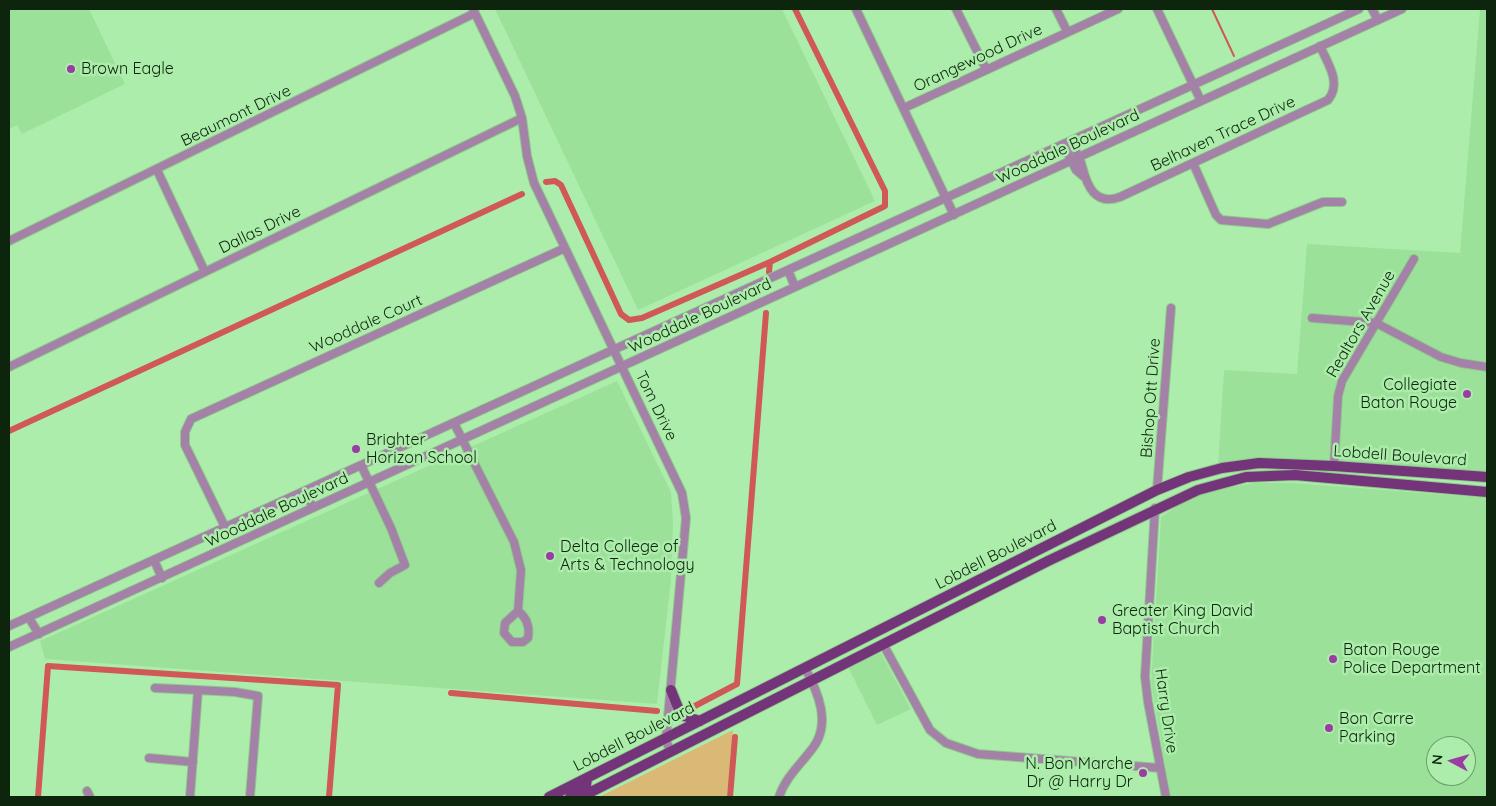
<!DOCTYPE html>
<html>
<head>
<meta charset="utf-8">
<style>
	body { margin:0 }
	#map { position:relative; width:1496px; height:806px; overflow:hidden; background:#adedab; font-family:Quicksand,sans-serif }
	canvas { display:block }
	.frame { position:absolute; inset:0; border:10px solid #0c250c; pointer-events:none }
	.north { position:absolute; left:1426px; top:736px; width:50px; height:50px; box-sizing:border-box; background:#adedab; border:1px solid #6d9d6b; border-radius:50%; rotate:276deg; font-size:14px; font-weight:700; line-height:20px; text-align:center; color:#0c250c }
	.north::after { content:''; display:block; margin:auto; width:18px; height:22px; background:#9b3ca5; clip-path:polygon(50% 0,100% 100%,50% 72%,0 100%) }
</style>
</head>
<body>
<div id="map">
<canvas width="1496" height="806"></canvas>
<div class="frame"></div>
<div class="north">N</div>
</div>
<script>
const ctx = document.querySelector('canvas').getContext('2d');
ctx.lineJoin = 'round';
function paint(path, color) { ctx.fillStyle = color; ctx.fill(path, 'evenodd'); }
function stroke(path, color, width, dash) { ctx.strokeStyle = color; ctx.lineWidth = width; ctx.lineCap = dash ? 'butt' : 'round'; ctx.setLineDash(dash || []); ctx.stroke(path); }
function write(font, color, halo, rows, align = 'center') {
  ctx.font = font + ' Quicksand,sans-serif'; ctx.lineWidth = 5; ctx.setLineDash([]); ctx.textBaseline = 'middle'; ctx.strokeStyle = halo; ctx.fillStyle = color; for (const [text, x, y, turn = 0] of rows) {
    ctx.save(); ctx.translate(x, y); ctx.rotate((+turn || 0) * Math.PI / 180); ctx.textAlign = isNaN(turn) ? turn : align; if (halo) ctx.strokeText(text, 0, 0); ctx.fillText(text, 0, 0); ctx.restore();
  }
}
paint(new Path2D(`
	M9,9H89L125,84L22,134L17,125L9,129Z
	M495,9H782L875,201L638,310Z
	M1480,9H1487V362L1457,358L1455,365L1487,371V474L1285,459L1218,466L1224,370L1297,374L1307,244L1460,253Z
	M617,381L671,492L673,523L671,580L657,704L45,659L40,641Z
	M1255,483H1294L1487,498V797H1171L1151,683L1161,517L1189,499L1220,489ZM1436,746H1466V776H1436Z
	M881,653L911,709L877,725L848,667L874,654Z`), '#9ce19a');
paint(new Path2D(`
	M733,730L727,797H599Z`), '#dab977');
stroke(new Path2D(`
	M1212,9L1234,56`), '#d05856', 2);
stroke(new Path2D(`
	M546,182L555,181L561,185L621,314L629,320L642,318L770,262L885,206V191L795,9
	M769,272L770,262
	M9,431L522,194
	M451,693L657,711
	M691,708L737,684L766,313
	M38,797L48,666L338,685L329,797
	M730,797L735,737`), '#d05856', 6);
const minor = new Path2D(`
	M473,9L515,96L522,118L527,156L534,183L682,493L686,518L666,739L670,752
	M856,9L954,215
	M956,9L986,69
	M1056,9L1067,31
	M1157,9L1201,101
	M1372,9L1378,20
	M904,108L1118,9
	M1071,141C1074,149 1080,157 1082,166C1087,186 1095,206 1120,197L1328,100C1342,83 1328,64 1320,46
	M1063,144L1076,170L1083,176
	M1193,163L1216,215L1221,220L1268,224L1323,202H1342
	M157,170L205,272
	M9,241L475,13
	M788,270L795,287
	M1312,318L1376,323L1441,357L1461,363L1487,367
	M9,367L522,118
	M454,423L514,542L521,570L518,611C527,618 530,627 528,638L523,642H512L504,633L505,623L518,611
	M361,465L391,528L405,565L390,573L379,583
	M1334,466L1338,396L1342,381L1414,259
	M1157,490L1171,308
	M305,491L313,508
	M1155,508L1145,677L1148,702L1166,797
	M225,527L185,445V432L191,419L565,248
	M154,560L162,578
	M29,618L39,634
	M9,626L1359,9
	M883,644L930,730L946,743L978,754L1160,768
	M9,647L1402,9
	M155,688L198,690L190,797
	M198,690L235,692L258,696L250,797
	M149,758L193,762
	M87,791L90,797
	M779,797C785,778 800,765 812,749C832,724 818,692 805,668`);
const major = new Path2D(`
	M671,690L681,715L700,721
	M549,797L1157,490L1189,477L1222,468L1259,463L1334,466L1487,477
	M570,797L586,786L587,778
	M581,797L1048,561L1198,490L1246,477L1295,475L1487,492`);
stroke(minor, '#90c98e', 10);
stroke(major, '#90c98e', 12);
stroke(minor, '#a481a7', 8);
stroke(major, '#74347a', 10);
for (const [x, y, r, color] of [
	[71,69,5,"#9b3ca5"],
	[1467,394,5,"#9b3ca5"],
	[356,449,5,"#9b3ca5"],
	[550,556,5,"#9b3ca5"],
	[1102,620,5,"#9b3ca5"],
	[1333,659,5,"#9b3ca5"],
	[1329,728,5,"#9b3ca5"],
	[1143,773,5,"#9b3ca5"]
]) { const dot = new Path2D(); dot.arc(x, y, r, 0, 2 * Math.PI); ctx.fillStyle = color; ctx.fill(dot); stroke(dot, '#adedab', 2); }
write('16px', '#0c250c', '#adedab', [
	["Orangewood Drive",978,58,-25],
	["Beaumont Drive",236,116,-26],
	["Belhaven Trace Drive",1223,134,-25],
	["Wooddale Boulevard",1068,147,-25],
	["Dallas Drive",260,230,-26],
	["Wooddale Boulevard",700,316,-25],
	["Wooddale Court",366,324,-24],
	["Realtors Avenue",1361,324,-60],
	["Bishop Ott Drive",1151,398,-86],
	["Tom Drive",656,406,64],
	["Lobdell Boulevard",1400,456,4],
	["Wooddale Boulevard",277,510,-25],
	["Lobdell Boulevard",996,555,-27],
	["Harry Drive",1166,711,82],
	["Lobdell Boulevard",634,737,-27]
]);
write('16px', '#0c250c', '#adedab', [
	["Brown Eagle",81,69],
	["Collegiate",1457,385,"right"],
	["Baton Rouge",1457,403,"right"],
	["Brighter",366,440],
	["Horizon School",366,458],
	["Delta College of",560,547],
	["Arts & Technology",560,565],
	["Greater King David",1112,611],
	["Baptist Church",1112,629],
	["Baton Rouge",1343,650],
	["Police Department",1343,668],
	["Bon Carre",1339,719],
	["Parking",1339,737],
	["N. Bon Marche",1133,764,"right"],
	["Dr @ Harry Dr",1133,782,"right"]
], 'left');
</script>
</body>
</html>
